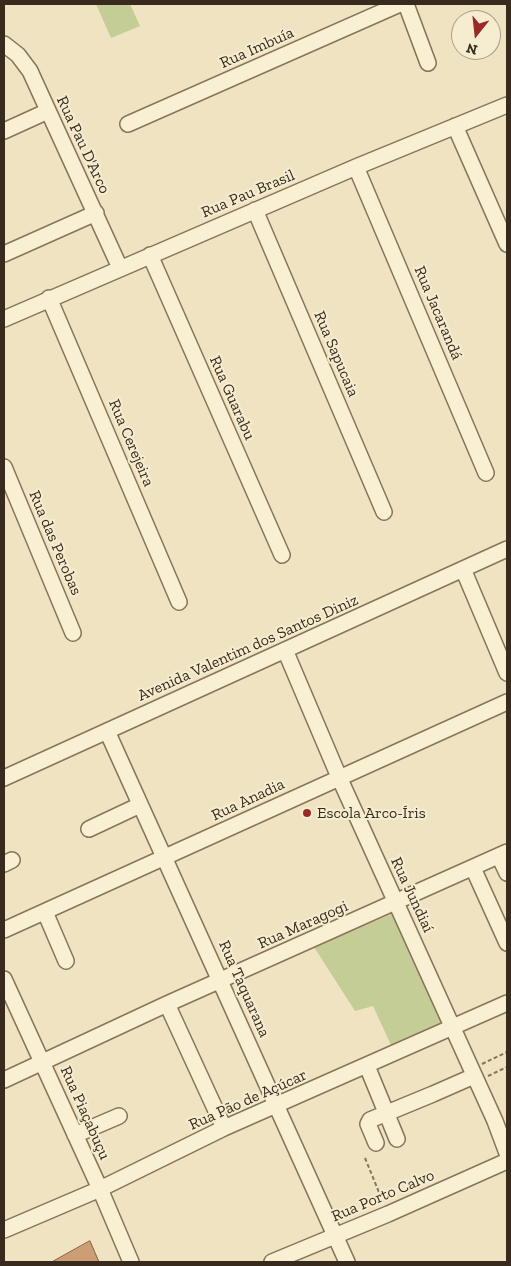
<!DOCTYPE html>
<html>
<head>
<meta charset="utf-8">
<style>
	body { margin:0 }
	#map { position:relative; width:511px; height:1266px; overflow:hidden; background:#efe3c1; font-family:"Zilla Slab",serif }
	canvas { display:block }
	.frame { position:absolute; inset:0; border:5px solid #382b1d; pointer-events:none }
	.north { position:absolute; left:451px; top:10px; width:50px; height:50px; box-sizing:border-box; background:#f6edd1; border:1px solid #aa9f89; border-radius:50%; rotate:196deg; font-size:14px; font-weight:700; line-height:20px; text-align:center; color:#382b1d }
	.north::after { content:''; display:block; margin:auto; width:18px; height:22px; background:#982b27; clip-path:polygon(50% 0,100% 100%,50% 72%,0 100%) }
</style>
</head>
<body>
<div id="map">
<canvas width="511" height="1266"></canvas>
<div class="frame"></div>
<div class="north">N</div>
</div>
<script>
const ctx = document.querySelector('canvas').getContext('2d');
ctx.lineJoin = 'round';
function paint(path, color) { ctx.fillStyle = color; ctx.fill(path, 'evenodd'); }
function stroke(path, color, width, dash) { ctx.strokeStyle = color; ctx.lineWidth = width; ctx.lineCap = dash ? 'butt' : 'round'; ctx.setLineDash(dash || []); ctx.stroke(path); }
function write(font, color, halo, rows, align = 'center') {
  ctx.font = font + ' "Zilla Slab",serif'; ctx.lineWidth = 4; ctx.setLineDash([]); ctx.textBaseline = 'middle'; ctx.strokeStyle = halo; ctx.fillStyle = color; for (const [text, x, y, turn = 0] of rows) {
    ctx.save(); ctx.translate(x, y); ctx.rotate((+turn || 0) * Math.PI / 180); ctx.textAlign = isNaN(turn) ? turn : align; if (halo) ctx.strokeText(text, 0, 0); ctx.fillText(text, 0, 0); ctx.restore();
  }
}
paint(new Path2D(`
	M96,4H130L140,26L111,38Z
	M394,913L442,1024L392,1047L373,1006L355,1011L314,947Z`), '#c4cd95');
const building = new Path2D(`
	M90,1241L99,1262H52Z`);
paint(building, '#cd9e76');
stroke(building, '#885e3e', 1);
const minor = new Path2D(`
	M406,4L428,63
	M4,44L18,55L30,71L120,268
	M128,124L400,4
	M455,126L507,244
	M4,131L48,111
	M356,167L486,473
	M255,210L384,512
	M4,254L96,213
	M150,255L282,555
	M49,298L179,602
	M4,319L356,167L507,105
	M4,467L73,633
	M463,569L507,673
	M285,650L339,777L495,1121L507,1153
	M107,731L347,1262
	M4,778L507,549
	M89,829L140,805
	M499,856L507,873
	M4,864L12,860
	M473,868L507,943
	M45,912L66,961
	M4,930L507,702
	M4,979L100,1189L131,1262
	M167,1004L224,1128
	M367,1066L397,1139
	M4,1080L167,1004L507,852
	M75,1135L119,1116
	M376,1143L368,1124L370,1120L433,1094L474,1076
	M4,1230L100,1189L224,1128L507,1003
	M272,1262L388,1214L507,1161`);
stroke(minor, '#887458', 18);
stroke(new Path2D(`
	M482,1064L507,1052
	M488,1076L507,1067
	M365,1158L383,1202`), '#887458', 2, [4, 2.5]);
stroke(minor, '#f9f0d4', 15);
for (const [x, y, r, color] of [
	[307,813,5,"#982b27"]
]) { const dot = new Path2D(); dot.arc(x, y, r, 0, 2 * Math.PI); ctx.fillStyle = color; ctx.fill(dot); stroke(dot, '#f6edd1', 2); }
write('16px', '#382b1d', '#f6edd1', [
	["Rua Imbuía",257,48,-24],
	["Rua Pau D'Arco",83,145,65],
	["Rua Pau Brasil",248,194,-23],
	["Rua Jacarandá",438,313,67],
	["Rua Sapucaia",336,354,67],
	["Rua Guarabu",232,398,66],
	["Rua Cerejeira",131,443,67],
	["Rua das Perobas",55,543,67],
	["Avenida Valentim dos Santos Diniz",248,648,-24],
	["Rua Anadia",248,800,-25],
	["Rua Jundiaí",412,895,65],
	["Rua Maragogi",303,925,-24],
	["Rua Taquarana",244,989,66],
	["Rua Pão de Açúcar",248,1100,-24],
	["Rua Piaçabuçu",85,1113,66],
	["Rua Porto Calvo",383,1196,-23]
]);
write('16px', '#382b1d', '#f6edd1', [
	["Escola Arco-Íris",317,813]
], 'left');
</script>
</body>
</html>
